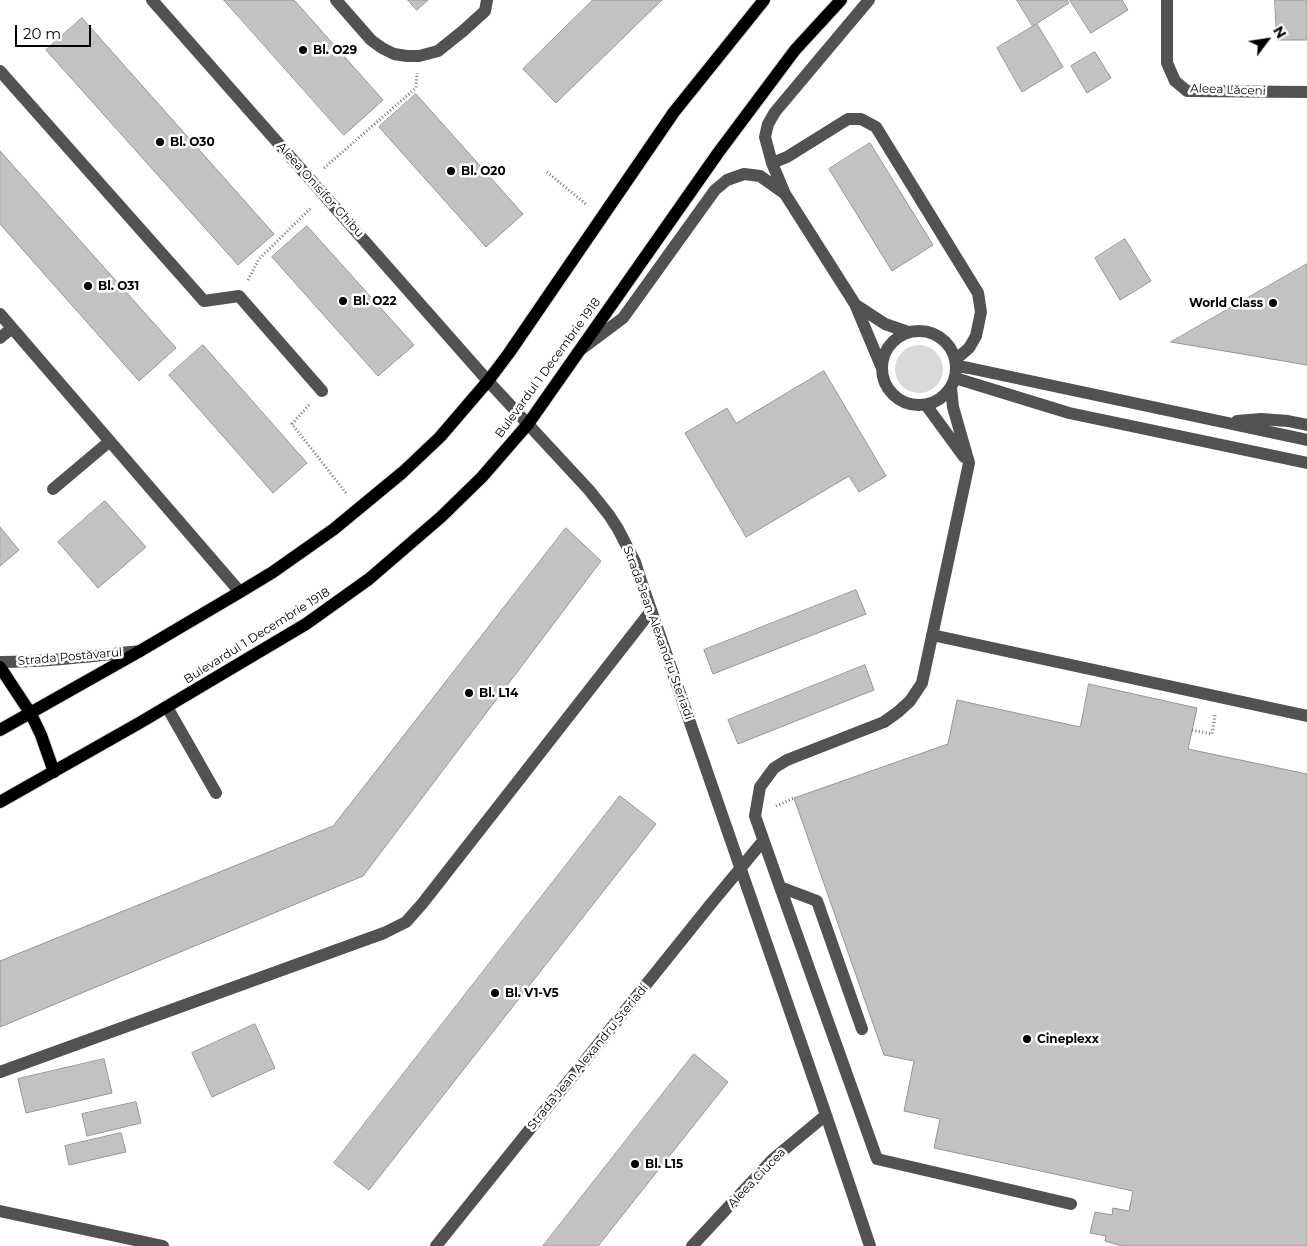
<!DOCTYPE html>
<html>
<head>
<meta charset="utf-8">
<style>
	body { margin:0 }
	#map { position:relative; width:1307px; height:1246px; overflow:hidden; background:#fff; font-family:Montserrat,sans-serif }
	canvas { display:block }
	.north { position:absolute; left:1242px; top:15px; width:50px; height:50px; -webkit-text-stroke:4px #fff; paint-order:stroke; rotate:59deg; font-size:14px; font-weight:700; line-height:20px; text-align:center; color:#000 }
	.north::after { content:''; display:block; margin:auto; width:18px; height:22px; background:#000; clip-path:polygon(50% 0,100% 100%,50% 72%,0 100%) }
	.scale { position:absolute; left:15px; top:25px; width:76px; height:22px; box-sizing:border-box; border:2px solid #000; border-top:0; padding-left:6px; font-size:15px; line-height:18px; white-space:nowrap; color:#000; -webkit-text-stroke:4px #fff; paint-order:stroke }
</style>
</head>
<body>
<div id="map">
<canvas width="1307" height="1246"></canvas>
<div class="north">N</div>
<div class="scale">20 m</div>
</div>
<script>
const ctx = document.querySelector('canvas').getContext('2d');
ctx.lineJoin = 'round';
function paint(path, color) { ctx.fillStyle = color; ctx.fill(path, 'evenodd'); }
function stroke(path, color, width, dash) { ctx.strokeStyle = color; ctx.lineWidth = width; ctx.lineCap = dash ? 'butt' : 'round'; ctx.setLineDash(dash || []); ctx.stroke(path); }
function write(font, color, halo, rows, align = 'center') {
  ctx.font = font + ' Montserrat,sans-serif'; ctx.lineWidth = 5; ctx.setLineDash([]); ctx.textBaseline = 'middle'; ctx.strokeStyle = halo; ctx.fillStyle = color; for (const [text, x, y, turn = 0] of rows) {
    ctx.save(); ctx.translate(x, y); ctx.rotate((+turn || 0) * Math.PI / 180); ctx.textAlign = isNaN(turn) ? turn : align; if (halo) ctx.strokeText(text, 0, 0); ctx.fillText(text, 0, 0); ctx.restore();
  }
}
paint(new Path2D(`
	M895 369a24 24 0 1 1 48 0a24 24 0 1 1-48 0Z`), '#d9d9d9');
const building = new Path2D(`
	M224,0H294L383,100L344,135Z
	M408,0H428L417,10Z
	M593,0H662L556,103L523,69Z
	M1017,0H1067L1069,3L1033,26Z
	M1070,0H1122L1128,10L1091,33Z
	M1275,0H1307V40H1277Z
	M82,18L274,234L238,265L46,50Z
	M1037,24L1063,67L1022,92L997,48Z
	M1095,52L1111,78L1087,93L1071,66Z
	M416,94L523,214L486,247L379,127Z
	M870,143L933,245L892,271L829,169Z
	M0,151L176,348L139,381L0,224Z
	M307,226L414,345L378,376L272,257Z
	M1125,239L1151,281L1120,300L1095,258Z
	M1307,264V365L1171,342Z
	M203,345L307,463L273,493L169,375Z
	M824,371L886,476L859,492L849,476L746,537L685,433L727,408L736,423Z
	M105,501L146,547L98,588L58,542Z
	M0,527L19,550L0,566Z
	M566,528L601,561L363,876L0,1027V961L333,826Z
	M856,590L866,614L713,674L704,650Z
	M865,665L874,690L738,744L728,720Z
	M1089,684L1197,708L1188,749L1307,774V1246H1122L1105,1241L1106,1236L1090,1233L1095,1212L1112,1215L1113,1208L1129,1211L1133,1191L934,1148L940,1119L904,1111L914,1061L884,1055L794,798L948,744L957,700L1080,727Z
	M620,796L656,824L369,1190L334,1163Z
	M255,1024L275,1068L212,1097L192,1053Z
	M694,1054L728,1082L598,1246H543Z
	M104,1059L112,1093L26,1113L18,1079Z
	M136,1102L141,1123L87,1136L82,1114Z
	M121,1133L126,1152L69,1165L65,1146Z`);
paint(building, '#c2c2c2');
stroke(building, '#969696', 1);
const major = new Path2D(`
	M0,667L31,714L41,735L54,772
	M0,730L140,651L240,592L273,572L334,529L403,472L440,437L488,381L509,353L674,112L764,0
	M0,802L141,722L306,624L369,579L441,517L482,477L528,424L718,153L795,50L841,0`);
stroke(major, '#dbdbdb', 14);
stroke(new Path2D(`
	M324,168L416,88L417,73
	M547,172L587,205
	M248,280L259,259L311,208
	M309,405L292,424L346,493
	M1192,730L1212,734L1215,715
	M776,806L794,798`), '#747474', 3, [1, 2.5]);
stroke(new Path2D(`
	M152,0L488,381L589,490L609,515L618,529L635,562L641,581L826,1115L870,1246
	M336,0L371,40L382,48L394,54L407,56H419L438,51L463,31L485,11L487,0
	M869,0L775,112L768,124L765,137L772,163L785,194L855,304L881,366
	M1167,0V63L1175,81L1187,91L1307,92
	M0,71L204,301L239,296L322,391
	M772,163L787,157L848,119H861L876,127L978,293L981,312L976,336L969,348L955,360
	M856,305L885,324L908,332
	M0,314L240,592
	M882 368a37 37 0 1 1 74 0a37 37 0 1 1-74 0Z
	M0,338L12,328
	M583,348L623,318L715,190L727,180L744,174L760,176L784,193
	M956,366L969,368L1307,440
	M955,378L1069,413L1307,463
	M926,405L964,457
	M1237,421L1261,419L1288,421L1307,425
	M53,489L110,441
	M932,635L1307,716
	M0,662C47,662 93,656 140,651
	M167,707L216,793
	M780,887L877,1159L1071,1204
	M862,1029L817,901L780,887L755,816L760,787L774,768L787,760L884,722L898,712L910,701L922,683L969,463L953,407L951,388
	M0,1072L384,933L406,922L422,904L651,611
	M0,1211L163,1246
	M436,1246L710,905L763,841
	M692,1246L773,1159L826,1115`), '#525252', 12);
stroke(major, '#000', 12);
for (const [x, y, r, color] of [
	[303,50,5,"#000"],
	[160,142,5,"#000"],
	[451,171,5,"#000"],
	[88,286,5,"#000"],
	[343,301,5,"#000"],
	[1273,303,5,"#000"],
	[469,693,5,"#000"],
	[495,993,5,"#000"],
	[1027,1039,5,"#000"],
	[635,1164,5,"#000"]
]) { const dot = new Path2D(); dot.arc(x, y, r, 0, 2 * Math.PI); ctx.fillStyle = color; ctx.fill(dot); stroke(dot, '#fff', 2); }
write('bold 12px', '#000', '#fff', [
	["Bl. O29",313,50],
	["Bl. O30",170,142],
	["Bl. O20",461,171],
	["Bl. O31",98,286],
	["Bl. O22",353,301],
	["World Class",1263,303,"right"],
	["Bl. L14",479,693],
	["Bl. V1-V5",505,993],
	["Cineplexx",1037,1039],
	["Bl. L15",645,1164]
], 'left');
write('12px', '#000', '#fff', [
	["Aleea Lăceni",1228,90,2],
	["Aleea Onisifor Ghibu",320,190,48],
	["Bulevardul 1 Decembrie 1918",548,368,-54],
	["Strada Jean Alexandru Steriadi",658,633,70],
	["Bulevardul 1 Decembrie 1918",257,636,-32],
	["Strada Postăvarul",70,657,-5],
	["Strada Jean Alexandru Steriadi",588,1057,-51],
	["Aleea Ciucea",757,1178,-46]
]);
</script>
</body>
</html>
